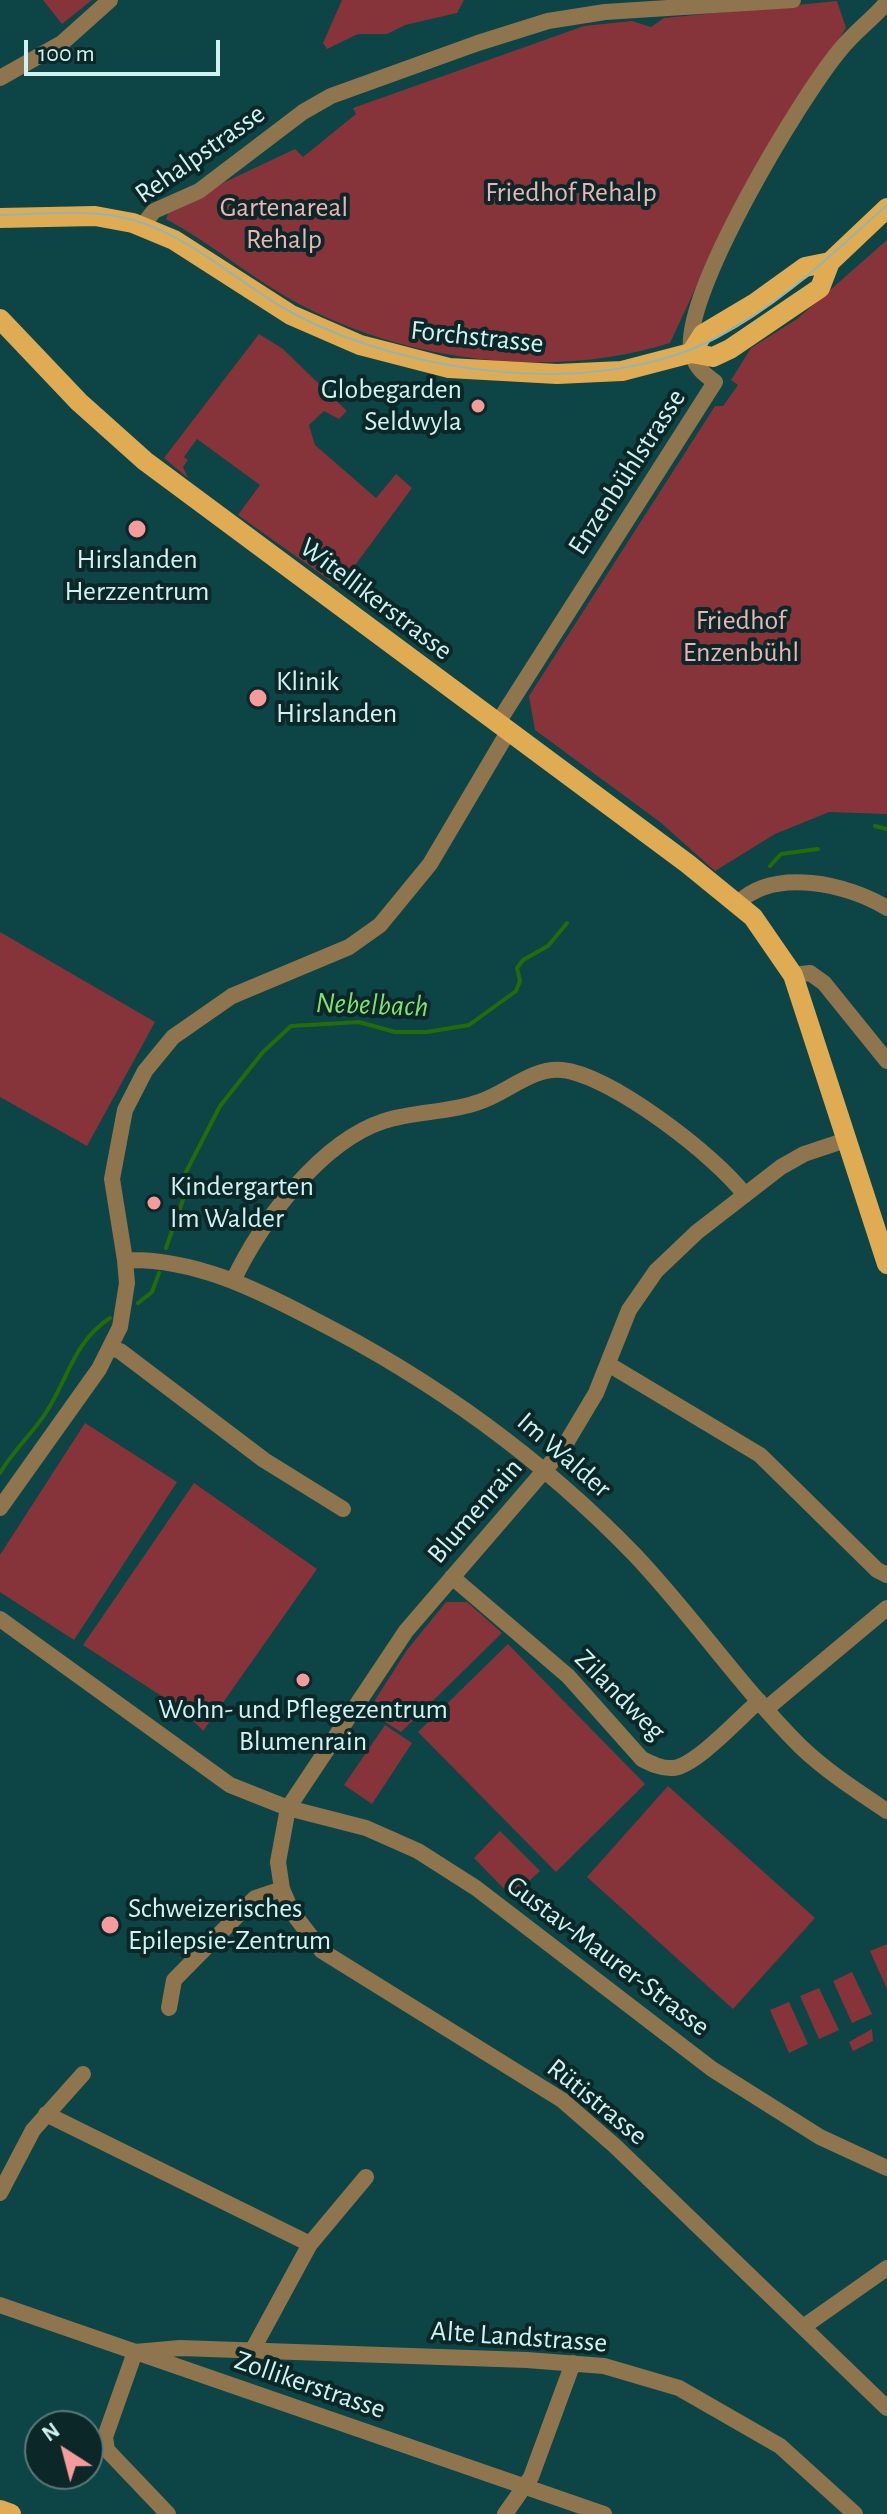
<!DOCTYPE html>
<html>
<head>
<meta charset="utf-8">
<style>
	body { margin:0 }
	#map { position:relative; width:887px; height:2514px; overflow:hidden; background:#0d4446; font-family:"Alegreya Sans",sans-serif }
	canvas { display:block }
	.north { position:absolute; left:24px; top:2410px; width:80px; height:80px; box-sizing:border-box; background:#0b2728; border:2px solid #5a7879; border-radius:50%; rotate:324deg; font-size:22px; font-weight:700; line-height:32px; text-align:center; color:#d1f2f3 }
	.north::after { content:''; display:block; margin:auto; width:28px; height:36px; background:#f59b9c; clip-path:polygon(50% 0,100% 100%,50% 72%,0 100%) }
	.scale { position:absolute; left:24px; top:40px; width:196px; height:36px; box-sizing:border-box; border:4px solid #d1f2f3; border-top:0; padding-left:10px; font-size:24px; line-height:28px; white-space:nowrap; color:#d1f2f3; -webkit-text-stroke:6px #0b2728; paint-order:stroke }
</style>
</head>
<body>
<div id="map">
<canvas width="887" height="2514"></canvas>
<div class="north">N</div>
<div class="scale">100 m</div>
</div>
<script>
const ctx = document.querySelector('canvas').getContext('2d');
ctx.lineJoin = 'round';
function paint(path, color) { ctx.fillStyle = color; ctx.fill(path, 'evenodd'); }
function stroke(path, color, width, dash) { ctx.strokeStyle = color; ctx.lineWidth = width; ctx.lineCap = dash ? 'butt' : 'round'; ctx.setLineDash(dash || []); ctx.stroke(path); }
function write(font, color, halo, rows, align = 'center') {
  ctx.font = font + ' "Alegreya Sans",sans-serif'; ctx.lineWidth = 8; ctx.setLineDash([]); ctx.textBaseline = 'middle'; ctx.strokeStyle = halo; ctx.fillStyle = color; for (const [text, x, y, turn = 0] of rows) {
    ctx.save(); ctx.translate(x, y); ctx.rotate((+turn || 0) * Math.PI / 180); ctx.textAlign = isNaN(turn) ? turn : align; if (halo) ctx.strokeText(text, 0, 0); ctx.fillText(text, 0, 0); ctx.restore();
  }
}
paint(new Path2D(`
	M43,0H92L62,24Z
	M342,0H464L457,13L405,25L387,34H358L327,49L323,43Z
	M837,1L846,28L716,244L670,343C553,380 408,362 299,304C253,279 212,244 166,219L170,208L295,149L303,157L356,114L353,108L584,26L632,21L651,27L664,18Z
	M887,240V814L829,812L775,834L715,871L660,822L535,730L529,696L715,406H723L738,385L731,380L751,348L797,319Z
	M259,334L283,349L347,411L339,419L324,411L309,425L315,445L376,498L396,474L412,488L339,587L238,515L260,485L197,439L184,457L188,460L183,467L188,478L164,458Z
	M0,932L155,1022L87,1146L0,1097Z
	M85,1423L177,1482L74,1640L0,1592V1555Z
	M194,1483L317,1569L203,1731L183,1710L83,1645Z
	M446,1602H467L502,1633L401,1732L368,1711L407,1650Z
	M508,1644L645,1784L556,1872L418,1732Z
	M385,1725L412,1743L372,1804L344,1785Z
	M668,1786L815,1918L733,2009L587,1877Z
	M500,1831L540,1871L512,1897L474,1858Z
	M887,1944V1989L870,1951Z
	M852,1972L872,2014L852,2023L833,1981Z
	M819,1988L839,2030L819,2039L800,1996Z
	M789,2002L808,2044L789,2053L770,2010Z
	M872,2029L873,2041L853,2051L849,2042Z`), '#863439');
stroke(new Path2D(`
	M875,826L887,829
	M770,866L781,854L818,849
	M166,1248L185,1194V1174L220,1106L263,1052L291,1026L359,1022L395,1032H427L469,1025L516,991L520,981L517,968L523,960L548,946L567,923
	M138,1303L152,1292L159,1273
	M0,1473C13,1451 31,1435 45,1414C68,1380 73,1342 110,1318`), '#256c09', 4);
stroke(new Path2D(`
	M0,78L62,43L110,0
	M142,226L154,211L199,191L303,112L331,96L478,43L548,21L605,12L793,0
	M497,724L715,382C704,374 696,368 692,354C677,301 802,95 840,50C854,32 873,19 887,2
	M738,903C775,867 848,884 887,908
	M793,975L810,973L824,983L887,1061
	M846,1140L804,1154L781,1167L697,1232L656,1271L629,1310L596,1393L562,1450L406,1631L288,1808L278,1862L282,1889L292,1912L322,1951L562,2100L615,2146L887,2408
	M125,1260C193,1258 254,1288 313,1319C433,1380 540,1457 634,1554C692,1615 740,1686 800,1746C826,1771 857,1791 887,1811
	M233,1281C261,1222 320,1142 384,1121C415,1111 448,1113 479,1102C507,1093 532,1067 562,1070C611,1075 716,1156 745,1195
	M111,1348L120,1351L264,1460L343,1509
	M608,1364L760,1455L877,1570L887,1575
	M0,1508L99,1369L120,1327L127,1283L125,1260L112,1179L125,1110L145,1071L173,1037L232,996L349,947L380,925L430,864L508,732
	M452,1577L568,1676L642,1759C652,1764 662,1769 673,1768C696,1766 740,1717 759,1701
	M0,1619L230,1785L288,1808L366,1828L418,1851L476,1888L712,2069L820,2137L887,2168
	M766,1709L887,1608
	M169,2008L174,1980L255,1898L282,1889
	M46,2114L310,2244
	M0,2193L33,2130L83,2074
	M0,2305L604,2514
	M803,2327L887,2268
	M253,2349L310,2244L366,2177
	M168,2514L107,2450L105,2437L135,2352L180,2348L527,2360L604,2366L679,2388L780,2446L855,2514
	M505,2514L531,2477L573,2363`), '#8e754d', 16);
stroke(new Path2D(`
	M0,218L95,216L133,223L174,240L291,315L360,345L449,368L557,374L622,371L691,353L713,357L730,349L820,288L830,262L887,208
	M0,319L79,402L145,461L688,864L753,917L793,975L887,1264
	M691,353L703,334L755,303L805,267L830,262
	M0,2510L11,2514`), '#dfac53', 20);
stroke(new Path2D(`
	M0,215C44,214 90,208 133,220C193,237 240,285 294,314C411,375 596,400 716,338C782,304 832,254 887,205`), '#8eb6b8', 2);
for (const [x, y, r, color] of [
	[478,406,8,"#f59b9c"],
	[137,529,10,"#f59b9c"],
	[258,698,10,"#f59b9c"],
	[154,1203,8,"#f59b9c"],
	[303,1680,8,"#f59b9c"],
	[110,1925,10,"#f59b9c"]
]) { const dot = new Path2D(); dot.arc(x, y, r, 0, 2 * Math.PI); ctx.fillStyle = color; ctx.fill(dot); stroke(dot, '#0b2728', 3); }
write('28px', '#d1f2f3', '#0b2728', [
	["Rehalpstrasse",200,154,-35],
	["Forchstrasse",477,337,6],
	["Enzenbühlstrasse",627,472,-57],
	["Witellikerstrasse",376,599,37],
	["Im Walder",564,1455,41],
	["Blumenrain",475,1511,-49],
	["Zilandweg",620,1695,45],
	["Gustav-Maurer-Strasse",608,1956,37],
	["Rütistrasse",597,2102,39],
	["Alte Landstrasse",519,2337,4],
	["Zollikerstrasse",310,2385,19]
]);
write('28px', '#eeb3b3', '#0b2728', [
	["Friedhof Rehalp",571,193],
	["Gartenareal",284,208],
	["Rehalp",284,240],
	["Friedhof",741,621],
	["Enzenbühl",741,653]
]);
write('28px', '#d1f2f3', '#0b2728', [
	["Globegarden",462,390,"right"],
	["Seldwyla",462,422,"right"],
	["Hirslanden",137,560,"center"],
	["Herzzentrum",137,592,"center"],
	["Klinik",276,682],
	["Hirslanden",276,714],
	["Kindergarten",170,1187],
	["Im Walder",170,1219],
	["Wohn- und Pflegezentrum",303,1710,"center"],
	["Blumenrain",303,1742,"center"],
	["Schweizerisches",128,1909],
	["Epilepsie-Zentrum",128,1941]
], 'left');
write('italic 30px', '#86e06e', '#0b2728', [
	["Nebelbach",372,1005,2]
]);
</script>
</body>
</html>
